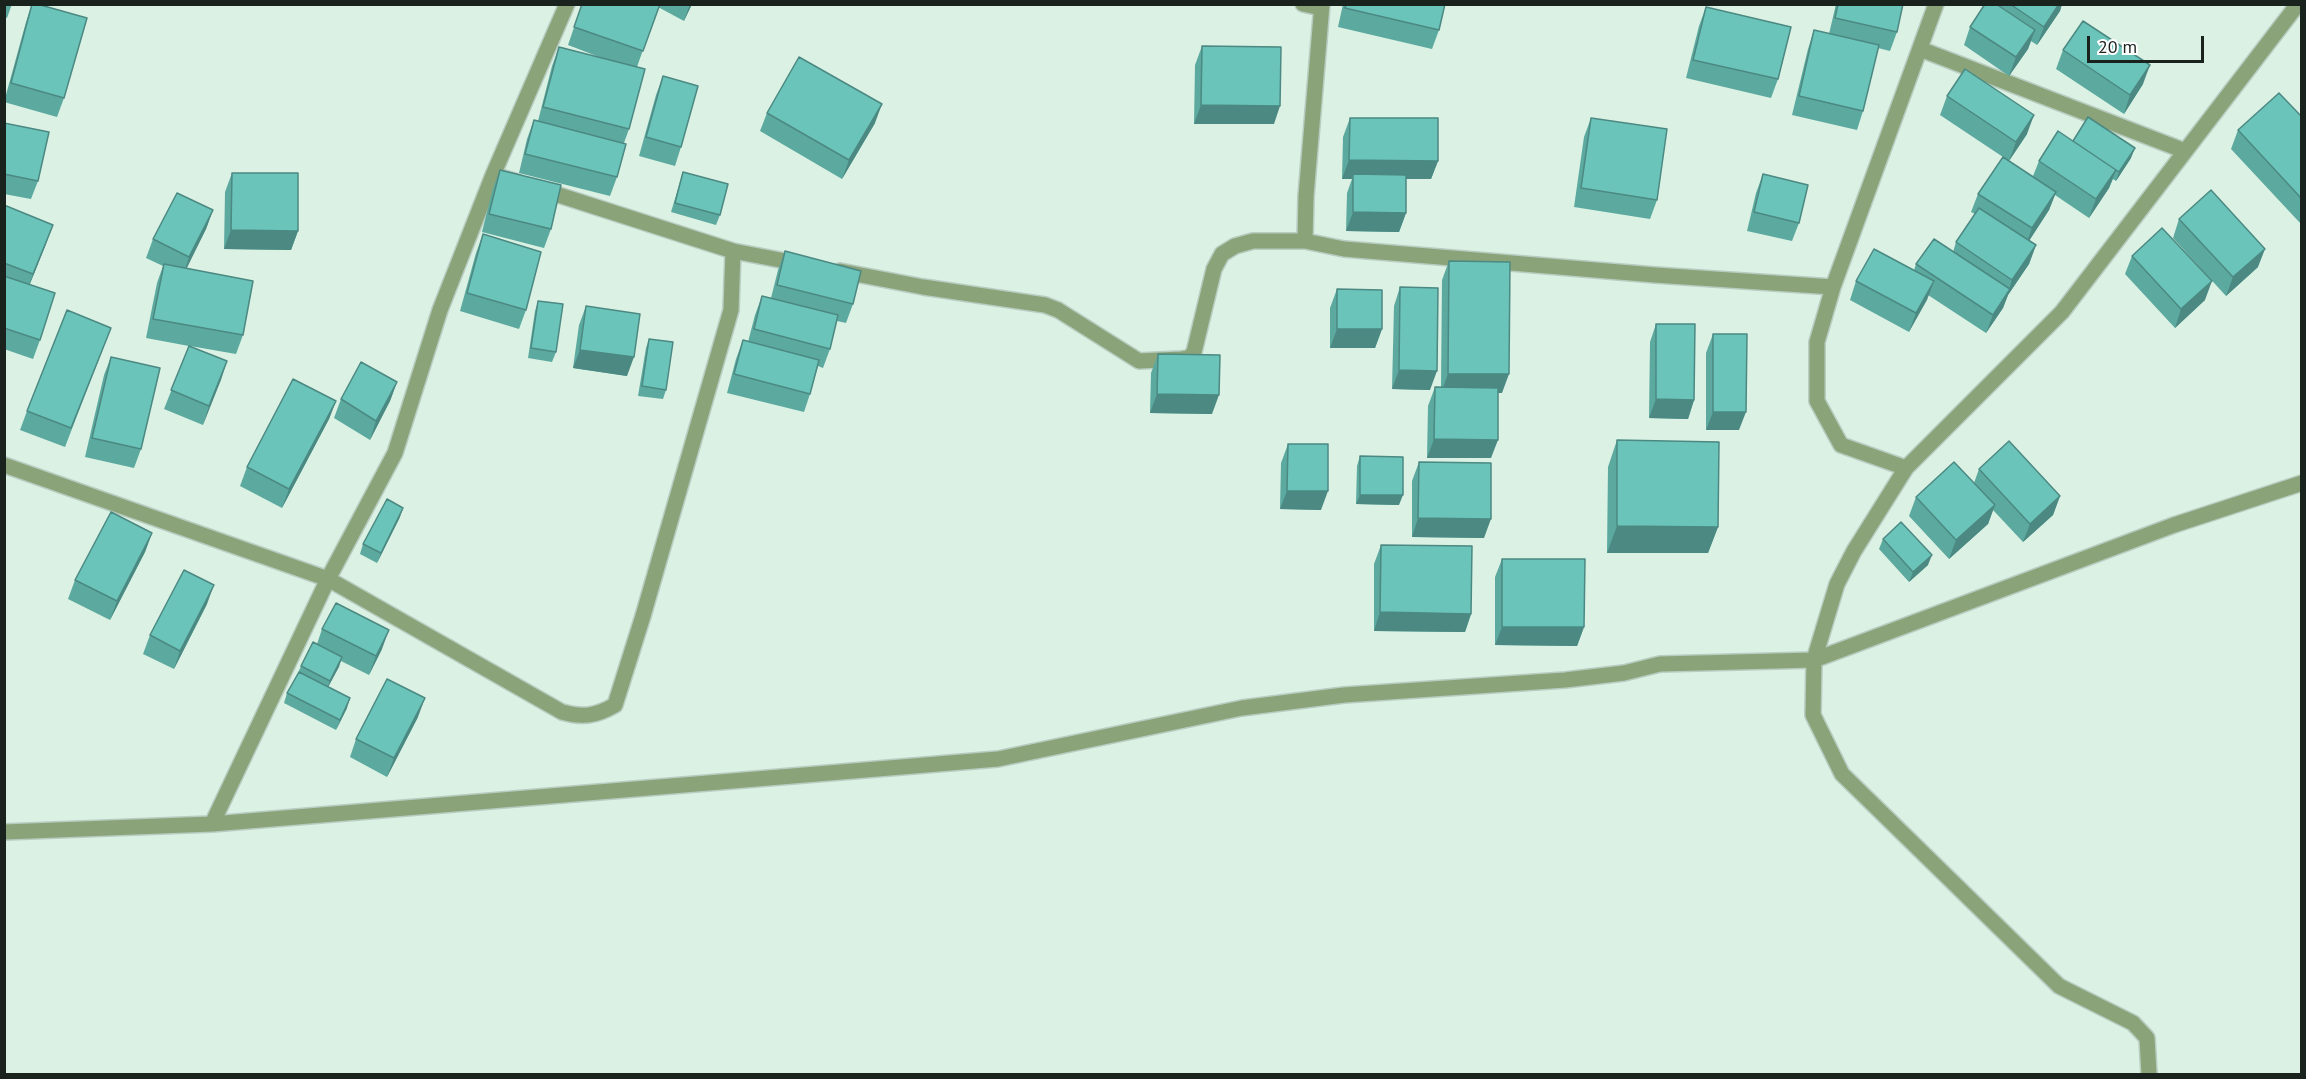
<!DOCTYPE html>
<html>
<head>
<meta charset="utf-8">
<style>
	body { margin:0 }
	#map { position:relative; width:2306px; height:1079px; overflow:hidden; background:#dbf1e4; font-family:"PT Sans",sans-serif }
	canvas { display:block }
	.frame { position:absolute; inset:0; border:6px solid #1a221d; pointer-events:none }
	.scale { position:absolute; left:2087px; top:36px; width:117px; height:27px; box-sizing:border-box; border:3px solid #1a221d; border-top:0; padding-left:8px; font-size:18px; line-height:21px; white-space:nowrap; color:#1a221d; -webkit-text-stroke:4px #fff; paint-order:stroke }
</style>
</head>
<body>
<div id="map">
<canvas width="2306" height="1079"></canvas>
<div class="frame"></div>
<div class="scale">20 m</div>
</div>
<script>
const ctx = document.querySelector('canvas').getContext('2d');
ctx.lineJoin = 'round';
function stroke(path, color, width, dash) { ctx.strokeStyle = color; ctx.lineWidth = width; ctx.lineCap = dash ? 'butt' : 'round'; ctx.setLineDash(dash || []); ctx.stroke(path); }
function paint(path, color) { ctx.fillStyle = color; ctx.fill(path, 'evenodd'); }
const minor = new Path2D(`
	M1303,4L1321,8
	M1322,4L1306,196L1305,241L1344,249L1655,275L1833,287
	M1920,49L2185,151
	M493,175L517,182
	M733,251L801,264
	M840,271L923,287L1045,305L1058,310L1139,361L1181,359L1189,358L1194,352L1214,269L1222,254L1235,246L1253,241H1305
	M4,465L328,579L562,712C583,718 596,716 615,705L643,616L731,310L733,251L540,189
	M1906,468L1841,445L1817,401V342L1833,287L1936,4
	M212,824L328,579L395,453L440,310L493,175L567,4
	M4,832L212,824L998,759L1242,708L1344,695L1565,680L1624,673L1660,664L1814,660L2174,525L2302,483
	M2149,1074L2147,1038L2133,1023L2059,986L1842,774L1813,715L1814,660L1837,584L1854,551L1906,468L2062,312L2298,4`);
stroke(minor, '#b8ccc0', 18);
stroke(minor, '#8aa379', 15);
paint(new Path2D(`
	M4,4H12L7,18L4,17Z
	M32,4L64,98L57,117L4,102L26,22Z
	M582,4H692L684,21L658,7L637,67L629,129L624,143L617,177L610,196L519,173L527,139L534,120L538,121L552,66L559,47L607,60L568,45Z
	M1343,4H1445L1439,30L1432,49L1338,27Z
	M1836,4H1903L1897,32L1890,51L1878,48L1863,111L1857,130L1792,115L1808,49L1814,30L1829,34Z
	M1985,4H2062L2060,11L2037,45L2031,41L2028,49L2009,76L1964,45L1970,27Z
	M1706,7L1778,79L1771,98L1686,78L1699,26Z
	M1202,46L1274,124H1194L1195,65Z
	M2063,50L2143,84L2124,114L2056,69Z
	M663,76L681,147L675,166L639,156L656,95Z
	M1947,96L2027,134L2009,161L1940,115Z
	M767,113L875,123L842,179L760,131Z
	M2301,116V224L2231,149L2238,130Z
	M1350,118L1438,161L1431,179H1406V213L1399,232L1346,231L1347,193L1352,179H1342L1343,137Z
	M1591,118L1657,200L1650,219L1574,207L1584,137Z
	M4,123L38,181L31,199L4,194Z
	M2073,141L2131,158L2116,181L2113,179L2109,188L2089,218L2055,195L2049,210L2029,241L2036,245L2029,264L2008,295L2003,308L1986,333L1928,295L1909,332L1850,300L1856,281L1914,270L1916,264L1953,252L1956,242L1975,214L1971,212L1978,194L2033,176L2039,161Z
	M500,170L551,229L544,248L482,232L493,188Z
	M683,172L720,215L716,225L671,212Z
	M232,173L298,231L291,250L224,249L225,192Z
	M1763,174L1799,223L1792,241L1747,231L1756,193Z
	M4,205L46,244L30,284L40,340L33,359L4,349Z
	M213,210L206,229L186,268L243,335L236,354L190,346L227,361L203,425L164,409L189,346L146,338L157,283L163,266L146,258L153,239Z
	M2179,219L2258,267L2226,296L2173,238Z
	M483,234L526,310L519,329L460,311L476,253Z
	M785,251L853,304L846,323L837,321L830,349L823,368L818,366L810,394L804,412L727,393L736,359L743,340L748,342L755,315L762,296L771,298L778,270Z
	M2132,256L2205,300L2175,328L2125,274Z
	M1449,261L1502,393H1498L1491,458H1427L1428,406L1435,387H1441L1442,280Z
	M1400,287L1430,390L1392,389L1394,306Z
	M1337,289L1382,329L1375,348H1330V308Z
	M538,301L556,352L552,362L528,358L535,311Z
	M586,306L627,376L573,368L579,325Z
	M1656,324L1694,400L1688,419L1649,418L1650,342Z
	M1713,334L1739,430H1706V353Z
	M649,339L666,390L663,399L638,396L646,348Z
	M104,346L65,447L20,430L27,411Z
	M1158,354L1212,414L1150,413L1151,373Z
	M111,357L141,449L134,468L85,457L104,375Z
	M397,382L390,401L370,440L334,418L341,399Z
	M336,401L329,419L282,508L240,486L247,467Z
	M1617,440L1718,527L1708,553H1607L1608,467Z
	M1288,444L1321,510L1280,509L1281,463Z
	M1360,456L1399,505L1356,504L1357,466Z
	M1419,462L1484,538L1412,537V481Z
	M1979,469L2060,496L2053,515L2023,542L1993,510L1988,524L1949,559L1909,516L1916,497L1974,483Z
	M400,517L377,563L360,554L363,544Z
	M152,533L145,552L110,620L68,599L75,580Z
	M1883,539L1928,565L1909,582L1879,549Z
	M1381,545L1471,614L1465,632L1374,631V564Z
	M1502,559L1584,627L1577,646L1495,645V577Z
	M207,604L174,669L143,654L150,635Z
	M322,629L382,649L369,675L341,661L328,687L347,708L336,730L284,703L287,693L298,673L301,666L317,644Z
	M418,717L387,777L350,757L356,739Z`), '#5ca99f');
paint(new Path2D(`
	M690,4H692L684,21Z
	M2059,4H2062L2060,11L2037,45L2044,27Z
	M2035,30L2028,49L2009,76L2016,57Z
	M2150,65L2143,84L2124,114L2130,95Z
	M882,104L875,123L842,179L849,160Z
	M1201,105L1280,106L1274,124H1194Z
	M2034,115L2027,134L2009,161L2016,142Z
	M2135,148L2131,158L2116,181L2119,172Z
	M1349,160L1438,161L1431,179H1353V174L1352,179H1342Z
	M2116,170L2109,188L2089,218L2096,199Z
	M2056,192L2049,210L2025,247L2032,228Z
	M213,210L206,229L183,276L189,257Z
	M1353,212L1406,213L1399,232L1346,231Z
	M53,225L46,244L26,293L33,274Z
	M231,230L298,231L291,250L224,249Z
	M2036,245L2029,264L2008,295L2003,308L1986,333L1993,315L2008,293L2012,280Z
	M2265,249L2258,267L2226,296L2233,277Z
	M1934,281L1927,300L1909,332L1916,313Z
	M2212,281L2205,300L2175,328L2181,309Z
	M1337,329H1382L1375,348H1330Z
	M580,350L634,357L627,376L573,368Z
	M227,361L221,380L203,425L209,406Z
	M1399,370L1437,371L1430,390L1392,389Z
	M1448,374H1509L1502,393H1441Z
	M397,382L390,401L370,440L376,421Z
	M1157,394L1219,395L1212,414L1150,413Z
	M1656,399L1694,400L1688,419L1649,418Z
	M336,401L329,419L282,508L289,489Z
	M1713,412H1746L1739,430H1706Z
	M1434,439L1498,440L1491,458H1427Z
	M1287,491H1328L1321,510L1280,509Z
	M1360,495H1403L1399,505L1356,504Z
	M2060,496L2053,515L2023,542L2030,524Z
	M1995,505L1988,524L1949,559L1956,540Z
	M403,508L400,517L377,563L381,553Z
	M1418,518L1491,519L1484,538L1412,537Z
	M1617,526L1718,527L1708,553H1607Z
	M152,533L145,552L110,620L117,601Z
	M1932,555L1928,565L1909,582L1913,572Z
	M214,585L207,604L174,669L180,651Z
	M1380,612L1471,614L1465,632L1374,631Z
	M1502,627H1584L1577,646L1495,645Z
	M389,630L382,649L369,675L376,656Z
	M342,657L339,667L326,691L330,681Z
	M350,698L347,708L336,730L340,720Z
	M425,698L418,717L387,777L394,758Z`), '#4b8982');
const building = new Path2D(`
	M32,4H37L87,18L64,98L11,83Z
	M582,4H660L643,51L574,27Z
	M1346,4H1445L1439,30L1345,8Z
	M1838,4H1903L1897,32L1835,18Z
	M1985,4H1996L2035,30L2016,57L1970,27Z
	M2010,4H2059L2044,27Z
	M1706,7L1791,27L1778,79L1693,60Z
	M2083,21L2150,65L2130,95L2063,50Z
	M1814,30L1879,45L1863,111L1799,96Z
	M1202,46L1281,47L1280,106L1201,105Z
	M559,47L645,69L629,129L543,107Z
	M799,57L882,104L849,160L767,113Z
	M1965,69L2034,115L2016,142L1947,96Z
	M663,76L698,86L681,147L646,137Z
	M2279,93L2301,116V198L2238,130Z
	M2088,117L2135,148L2119,172L2073,141Z
	M1350,118H1438V161L1349,160Z
	M1591,118L1667,129L1657,200L1581,188Z
	M534,120L626,144L617,177L525,154Z
	M4,123L49,132L38,181L4,174Z
	M2058,131L2116,170L2096,199L2039,161Z
	M2003,157L2056,192L2032,228L1978,194Z
	M500,170L561,185L551,229L489,214Z
	M683,172L728,184L720,215L675,203Z
	M232,173H298V231L231,230Z
	M1353,174L1406,175V213L1353,212Z
	M1763,174L1808,185L1799,223L1754,212Z
	M2211,190L2265,249L2233,277L2179,219Z
	M177,193L213,210L189,257L153,239Z
	M4,205L53,225L33,274L4,263Z
	M1979,208L2036,245L2012,280L1956,242Z
	M2162,228L2212,281L2181,309L2132,256Z
	M483,234L541,252L526,310L467,293Z
	M1934,239L2010,289L1993,315L1916,264Z
	M1874,249L1934,281L1916,313L1856,281Z
	M785,251L861,271L853,304L777,285Z
	M1449,261L1510,262L1509,374H1448Z
	M164,264L253,281L243,335L153,319Z
	M4,276L55,293L40,340L4,328Z
	M1400,287L1438,288L1437,371L1399,370Z
	M1337,289L1382,290V329H1337Z
	M762,296L838,315L830,349L754,329Z
	M538,301L563,304L556,352L531,348Z
	M586,306L640,314L634,357L580,350Z
	M67,310L111,328L71,428L27,411Z
	M1656,324H1695L1694,400L1656,399Z
	M1713,334H1747L1746,412H1713Z
	M649,339L673,342L666,390L642,386Z
	M743,340L819,360L810,394L734,374Z
	M189,346L227,361L209,406L171,390Z
	M1158,354L1220,355L1219,395L1157,394Z
	M111,357L160,368L141,449L92,438Z
	M361,362L397,382L376,421L341,399Z
	M293,379L336,401L289,489L247,467Z
	M1435,387L1498,388V440L1434,439Z
	M1617,440L1719,442L1718,527L1617,526Z
	M2009,441L2060,496L2030,524L1979,469Z
	M1288,444H1328V491H1287Z
	M1360,456L1403,457V495H1360Z
	M1419,462L1491,463V519L1418,518Z
	M1954,462L1995,505L1956,540L1916,497Z
	M387,499L403,508L381,553L363,544Z
	M111,512L152,533L117,601L75,580Z
	M1901,522L1932,555L1913,572L1883,539Z
	M1381,545L1472,546L1471,614L1380,612Z
	M1502,559H1585L1584,627H1502Z
	M184,570L214,585L180,651L150,635Z
	M336,603L389,630L376,656L322,629Z
	M313,642L342,657L330,681L301,666Z
	M299,672L350,698L340,720L287,693Z
	M387,679L425,698L394,758L356,739Z`);
paint(building, '#6bc4b9');
stroke(building, '#4b8982', 1.5);
</script>
</body>
</html>
